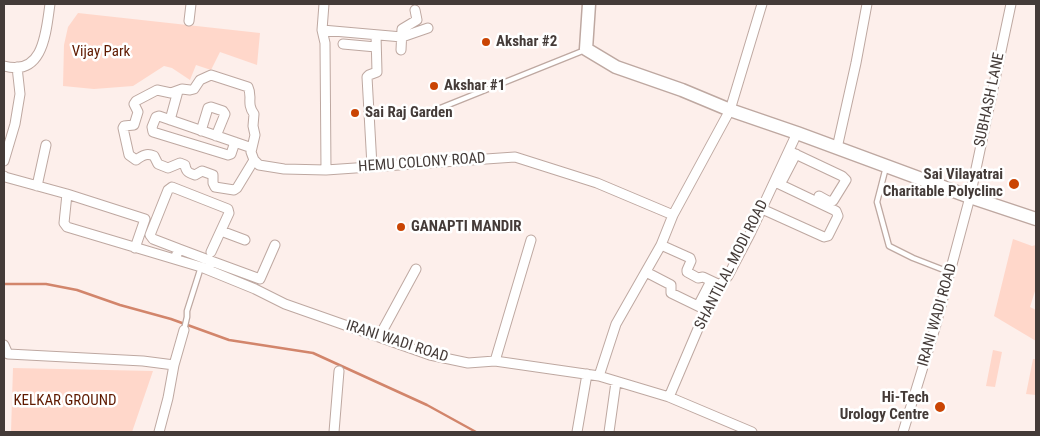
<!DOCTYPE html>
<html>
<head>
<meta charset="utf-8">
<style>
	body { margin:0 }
	#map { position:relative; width:1040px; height:436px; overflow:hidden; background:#fdefeb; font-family:"Roboto Condensed",sans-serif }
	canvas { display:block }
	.frame { position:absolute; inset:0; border:5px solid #443b38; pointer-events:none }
</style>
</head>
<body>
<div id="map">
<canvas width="1040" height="436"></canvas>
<div class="frame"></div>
</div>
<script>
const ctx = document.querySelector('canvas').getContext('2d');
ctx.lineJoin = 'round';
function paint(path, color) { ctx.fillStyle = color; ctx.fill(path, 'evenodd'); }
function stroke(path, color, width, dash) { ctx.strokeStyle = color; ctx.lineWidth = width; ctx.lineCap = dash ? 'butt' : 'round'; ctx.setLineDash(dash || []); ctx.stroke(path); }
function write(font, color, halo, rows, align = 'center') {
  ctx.font = font + ' "Roboto Condensed",sans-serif'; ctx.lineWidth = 5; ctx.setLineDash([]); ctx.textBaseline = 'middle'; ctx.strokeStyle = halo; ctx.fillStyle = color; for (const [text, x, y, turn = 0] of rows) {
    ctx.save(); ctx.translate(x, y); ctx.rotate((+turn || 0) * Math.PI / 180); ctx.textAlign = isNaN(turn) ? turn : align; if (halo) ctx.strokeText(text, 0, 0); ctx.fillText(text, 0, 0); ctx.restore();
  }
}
paint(new Path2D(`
	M78,13L260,33L257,65L220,52L211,70L196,65L190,80L172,68L164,66L133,86L94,89L63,86L64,45L68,27Z
	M1013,239L1032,246L1036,245V288L1030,307L1036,310V341L994,316Z
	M993,350L1002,352L995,387L986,386Z
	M1033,359H1036V395L1026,394Z
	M13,368L153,371L132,432H11Z`), '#ffd7ca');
stroke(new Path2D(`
	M4,284H46L77,290L120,305L171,319L229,340L313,353L427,405L476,432`), '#d2856b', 2.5);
const lane = new Path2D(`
	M423,115L585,50
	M886,167L877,202L889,246L913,258L949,272
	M184,330L187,317V311L201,267`);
const street = new Path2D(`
	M324,4L322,30L325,43L326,170
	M189,21L191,4
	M322,30L402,37L428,28
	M343,44L376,47
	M401,50L402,29L417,20L415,10
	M4,66C44,77 46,31 50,4
	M170,120L178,91
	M201,131L208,108L211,107L223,111L225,114L216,136
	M235,142L231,154L228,155L153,132L152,127L156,117L159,116L252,148
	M837,148L856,63L867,4
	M789,151L842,176L846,180L833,201H828L819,196
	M254,160L237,188L234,190L215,187L213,183V175L202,171L195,175C189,173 186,172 185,165L180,163L168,168L158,164L154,156C147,153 143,155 136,160L129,155L123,128L124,126L134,125L138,112L134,104L136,101L157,90L171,93L182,89L190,90L194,89L200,80L211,75L248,87C253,97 246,103 254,114L253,126L255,135L251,152L254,160L259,165L284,169L326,170L515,157L597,183L673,215
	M4,161L15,124L20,94L17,67
	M372,166L367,77L369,75L377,72L376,35
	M4,176L5,177L67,194L145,219L135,248
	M783,179L796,154
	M37,186L46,145
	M67,194L64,223L67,227L201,267L255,289L285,304L430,355L468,363L495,361L599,376L669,397L752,432
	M762,209L824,237L828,236L838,216L836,211L775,182
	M221,231L245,240
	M661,245L690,258L691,261L687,270V272L698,278L703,277L720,285
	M179,249L211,261L209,267
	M175,259L179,249L153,239L150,235L168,190L172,187L228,209L229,213L211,252
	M211,261L260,279L275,245
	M646,272L671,285V293L706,310
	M698,306L711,281
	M379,337L416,269
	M4,345L8,354L143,361L174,365
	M495,361L531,240
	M599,376L616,324L661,245L673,215L730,110L762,4
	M669,397L706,310L720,285L728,276L750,234L797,133
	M159,432L168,398L174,365L184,330
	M334,432L339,371
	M577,432L587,374
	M609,432L616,382
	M903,432L935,328L970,197L1011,4`);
const secondary = new Path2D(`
	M589,4L586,49L616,67L682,90L730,110L797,133L970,197L1036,219`);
stroke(lane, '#bea8a1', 7);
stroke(street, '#bea8a1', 11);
stroke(secondary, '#bea8a1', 15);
stroke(lane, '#fff', 4.5);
stroke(street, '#fff', 9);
stroke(secondary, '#fff', 12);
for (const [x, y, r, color] of [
	[486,42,5,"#ca4504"],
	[434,86,5,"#ca4504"],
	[355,113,5,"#ca4504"],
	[1014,184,6,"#ca4504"],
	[401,227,5,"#ca4504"],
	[940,407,6,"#ca4504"]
]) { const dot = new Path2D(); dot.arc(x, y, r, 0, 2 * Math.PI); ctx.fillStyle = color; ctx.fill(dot); stroke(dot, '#fff', 2); }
write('bold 15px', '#443b38', '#fff', [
	["Akshar #2",496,42],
	["Akshar #1",444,86],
	["Sai Raj Garden",365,113],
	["Sai Vilayatrai",1003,175,"right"],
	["Charitable Polyclinc",1003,192,"right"],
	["GANAPTI MANDIR",411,227],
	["Hi-Tech",929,398,"right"],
	["Urology Centre",929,415,"right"]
], 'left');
write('15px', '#5f1a00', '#fff', [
	["Vijay Park",101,52],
	["KELKAR GROUND",65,401]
]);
write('15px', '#443b38', '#fff', [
	["SUBHASH LANE",990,100,-78],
	["HEMU COLONY ROAD",422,163,-4],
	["SHANTILAL MODI ROAD",732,265,-63],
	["IRANI WADI ROAD",938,315,-74],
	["IRANI WADI ROAD",397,342,18]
]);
</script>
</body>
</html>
